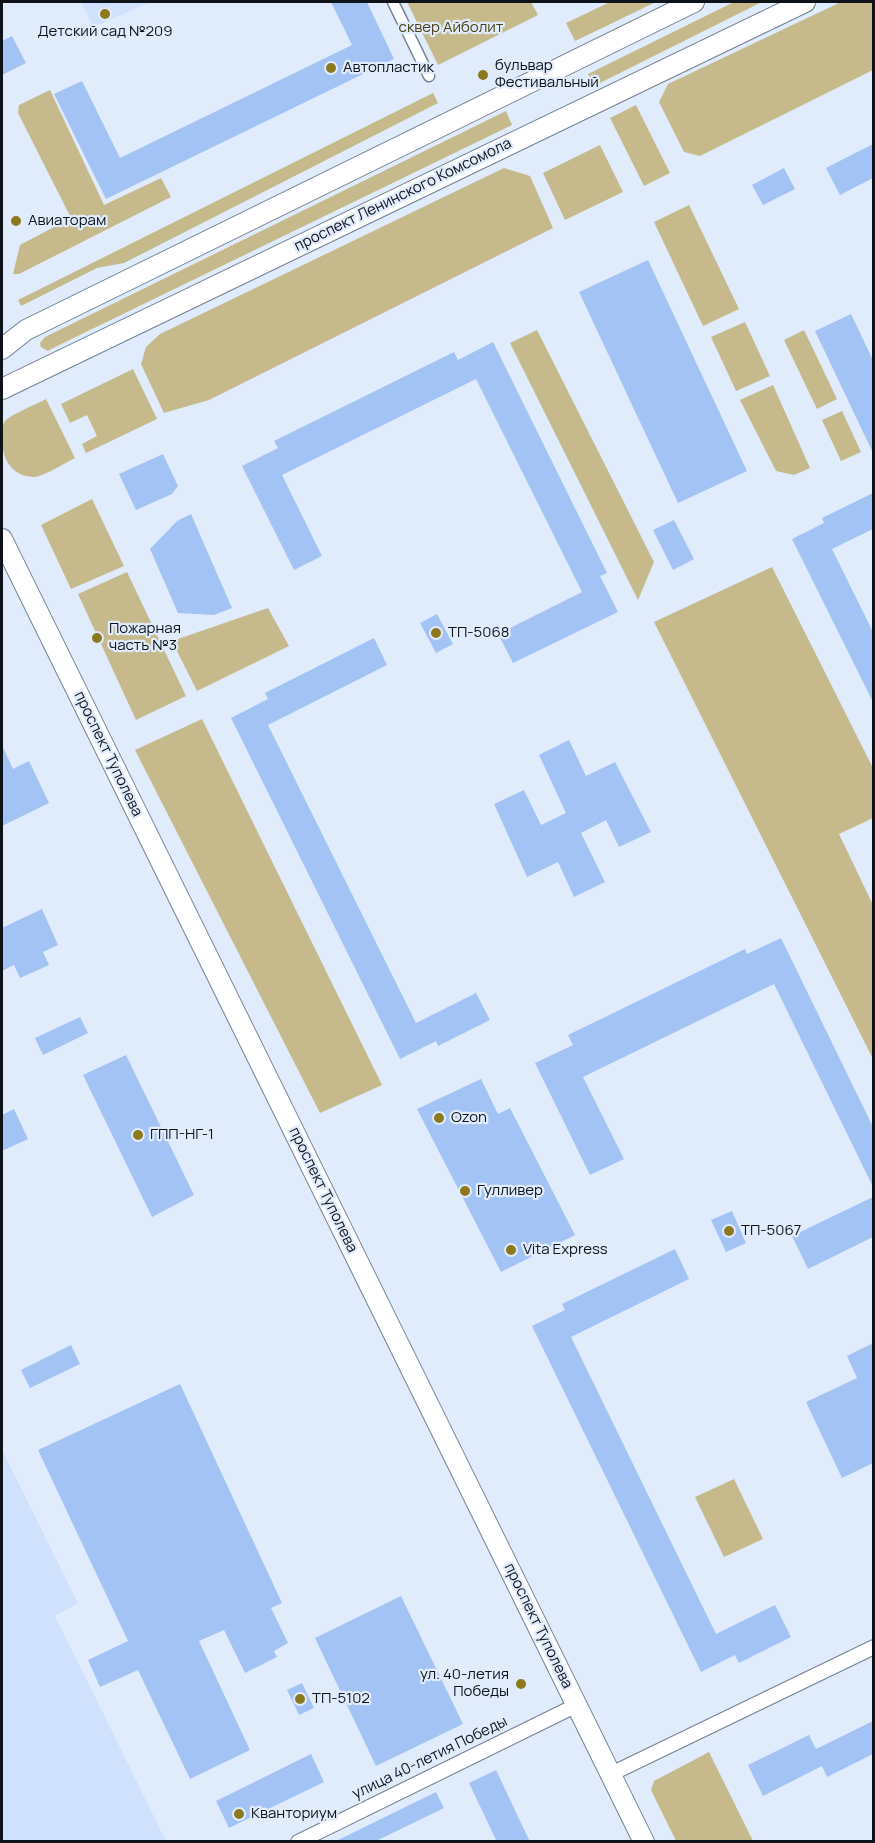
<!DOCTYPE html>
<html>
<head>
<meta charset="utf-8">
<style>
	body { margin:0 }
	#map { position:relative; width:875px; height:1843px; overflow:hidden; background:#e0ebfc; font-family:Manrope,sans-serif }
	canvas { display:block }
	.frame { position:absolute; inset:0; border:3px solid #0e131a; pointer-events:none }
</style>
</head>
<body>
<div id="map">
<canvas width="875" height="1843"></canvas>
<div class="frame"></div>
</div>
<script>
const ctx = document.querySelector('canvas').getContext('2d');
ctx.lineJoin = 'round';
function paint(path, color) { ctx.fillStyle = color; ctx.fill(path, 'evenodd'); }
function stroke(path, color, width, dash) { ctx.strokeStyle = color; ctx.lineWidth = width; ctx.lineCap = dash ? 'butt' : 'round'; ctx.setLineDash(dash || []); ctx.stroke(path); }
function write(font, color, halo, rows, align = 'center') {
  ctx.font = font + ' Manrope,sans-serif'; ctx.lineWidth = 4.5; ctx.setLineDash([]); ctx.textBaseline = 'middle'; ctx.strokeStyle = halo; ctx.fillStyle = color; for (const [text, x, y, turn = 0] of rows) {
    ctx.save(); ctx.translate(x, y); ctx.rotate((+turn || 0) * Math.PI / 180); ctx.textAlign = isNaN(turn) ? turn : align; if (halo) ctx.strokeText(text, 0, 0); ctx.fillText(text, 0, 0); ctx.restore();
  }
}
paint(new Path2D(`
	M81,2H150L94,27Z
	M2,1450L78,1603L55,1616L166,1841H2Z`), '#cfe1fd');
paint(new Path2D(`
	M407,2H531L538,15L438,65Z
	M610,2H656L575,41L566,23Z
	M734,2H762L594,86L588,74Z
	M841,2H873V70L700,156L684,152L659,102L668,84Z
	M50,90L104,205L161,178L171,197L19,274H13L20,245L71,218L18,113L19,105Z
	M433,93L438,103L124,263L97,268L21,306L18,300Z
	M636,105L670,173L644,186L610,118Z
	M506,111L512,125L51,349L48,351L41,347L40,343L45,337Z
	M600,145L623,192L565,220L543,173Z
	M504,168L530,176L553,228L209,400L164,413L141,364L146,347L160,334Z
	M689,205L739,309L703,326L654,222Z
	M745,322L770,376L736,391L711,337Z
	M537,330L654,562L638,600L510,343Z
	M804,330L837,399L817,409L784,340Z
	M133,369L157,419L86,453L82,444L97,436L87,415L70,423L61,404Z
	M773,385L810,468L794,475L776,471L740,400Z
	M46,399L75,458C65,463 43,477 33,477C11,476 2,458 2,439C2,433 1,426 5,421C10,415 37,404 46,399Z
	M842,411L861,452L841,461L822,420Z
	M92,499L124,566L71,589L41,525Z
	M772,567L873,768V818L839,834L873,905V1059L654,622Z
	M127,572L186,696L136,720L78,594Z
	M268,608L289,646L197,691L172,641Z
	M202,719L382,1085L320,1113L135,750Z
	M734,1479L763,1539L724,1557L695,1497Z
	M709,1752L753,1841H676L651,1790L654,1781Z`), '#c6ba8c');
paint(new Path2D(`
	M331,2H367L394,59L106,199L54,94L82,81L120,158L352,45Z
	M12,36L26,63L2,75V41Z
	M873,144V178L840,195L826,168Z
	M784,168L795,189L763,205L752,185Z
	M648,260L747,471L678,503L579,292Z
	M851,314L873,360V453L815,331Z
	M493,342L607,573L600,576L618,612L513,663L498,634L582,592L476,379L282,475L322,556L294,570L242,466L278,448L274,441L454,352L458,360Z
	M163,454L178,486L172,494L136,510L119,474Z
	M873,493V529L832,549L873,632V702L792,539L824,523L822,518Z
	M191,514L232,608L214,615L178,613L150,549L177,521Z
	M674,520L694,559L673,570L653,530Z
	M437,614L453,644L436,653L420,623Z
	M374,638L387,665L268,725L416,1023L476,993L490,1020L438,1046L436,1041L400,1059L231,718L268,699L265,693Z
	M569,740L586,776L615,762L651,832L619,847L606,820L581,833L605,882L574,897L558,862L527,877L494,804L524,790L541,825L566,813L539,755Z
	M2,745L13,769L29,761L49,803L2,826Z
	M42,909L58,945L43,952L49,965L20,978L14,965L2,971V928Z
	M781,938L873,1127V1187L774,984L583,1077L624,1159L590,1175L535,1063L573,1045L568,1035L745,949L747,954Z
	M80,1017L88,1033L43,1055L35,1038Z
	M126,1055L194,1195L152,1217L83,1075Z
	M481,1079L498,1114L510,1108L575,1235L501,1272L417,1109Z
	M14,1109L28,1139L2,1151V1115Z
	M873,1197V1237L808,1269L792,1236Z
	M732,1211L746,1243L726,1252L711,1220Z
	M675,1249L689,1279L571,1337L716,1634L775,1605L791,1637L739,1663L735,1655L701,1672L532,1326L565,1310L562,1304Z
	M873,1343V1463L842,1478L806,1402L857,1378L847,1356Z
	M71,1345L80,1364L30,1388L21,1370Z
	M180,1384L282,1603L271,1608L288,1643L274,1651L277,1657L245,1673L224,1630L199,1641L250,1750L190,1779L138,1670L100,1687L88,1660L128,1641L38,1450Z
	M401,1596L463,1724L376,1766L315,1638Z
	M302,1683L314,1708L299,1715L287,1690Z
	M873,1721V1754L827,1777L822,1766L763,1796L748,1765L809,1735L816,1749Z
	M311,1754L324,1782L229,1828L216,1801Z
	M496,1770L530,1842H497L469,1783Z
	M436,1792L444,1808L374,1842H334Z`), '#a4c3f5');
const pedestrian = new Path2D(`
	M393,2L429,76`);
const minor = new Path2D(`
	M611,1774L874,1647
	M298,1842L577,1705`);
const secondary = new Path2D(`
	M2,349L26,330L694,2
	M2,389L805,2
	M2,539L644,1842`);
stroke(pedestrian, '#738093', 13);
stroke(minor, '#738093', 16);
stroke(secondary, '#738093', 22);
stroke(pedestrian, '#fff', 10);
stroke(minor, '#fff', 14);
stroke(secondary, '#fff', 20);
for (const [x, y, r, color] of [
	[105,14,6,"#8c781d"],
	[331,68,6,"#8c781d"],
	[483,75,6,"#8c781d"],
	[16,221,6,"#8c781d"],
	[436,633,6,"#8c781d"],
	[97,638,6,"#8c781d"],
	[439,1118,6,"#8c781d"],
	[138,1135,6,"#8c781d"],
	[465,1191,6,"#8c781d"],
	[729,1231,6,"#8c781d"],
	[511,1250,6,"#8c781d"],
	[521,1684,6,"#8c781d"],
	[300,1699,6,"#8c781d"],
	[239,1814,6,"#8c781d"]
]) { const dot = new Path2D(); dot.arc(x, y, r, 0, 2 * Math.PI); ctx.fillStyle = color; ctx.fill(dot); stroke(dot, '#e0ebfc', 2); }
write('15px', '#4b4113', '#e0ebfc', [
	["сквер Айболит",451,28]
]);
write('15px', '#0e131a', '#e0ebfc', [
	["Детский сад №209",105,32,"center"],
	["бульвар",495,66],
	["Фестивальный",495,83],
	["Автопластик",343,68],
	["Авиаторам",28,221],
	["Пожарная",109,629],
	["часть №3",109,646],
	["ТП-5068",448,633],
	["Ozon",451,1118],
	["ГПП-НГ-1",150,1135],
	["Гулливер",477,1191],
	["ТП-5067",741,1231],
	["Vita Express",523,1250],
	["ул. 40-летия",509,1675,"right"],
	["Победы",509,1692,"right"],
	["ТП-5102",312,1699],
	["Кванториум",251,1814]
], 'left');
write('15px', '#0e131a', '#e0ebfc', [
	["проспект Ленинского Комсомола",403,195,-26],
	["проспект Туполева",108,754,64],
	["проспект Туполева",323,1190,64],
	["проспект Туполева",538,1626,64],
	["улица 40-летия Победы",430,1758,-26]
]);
</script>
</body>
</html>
